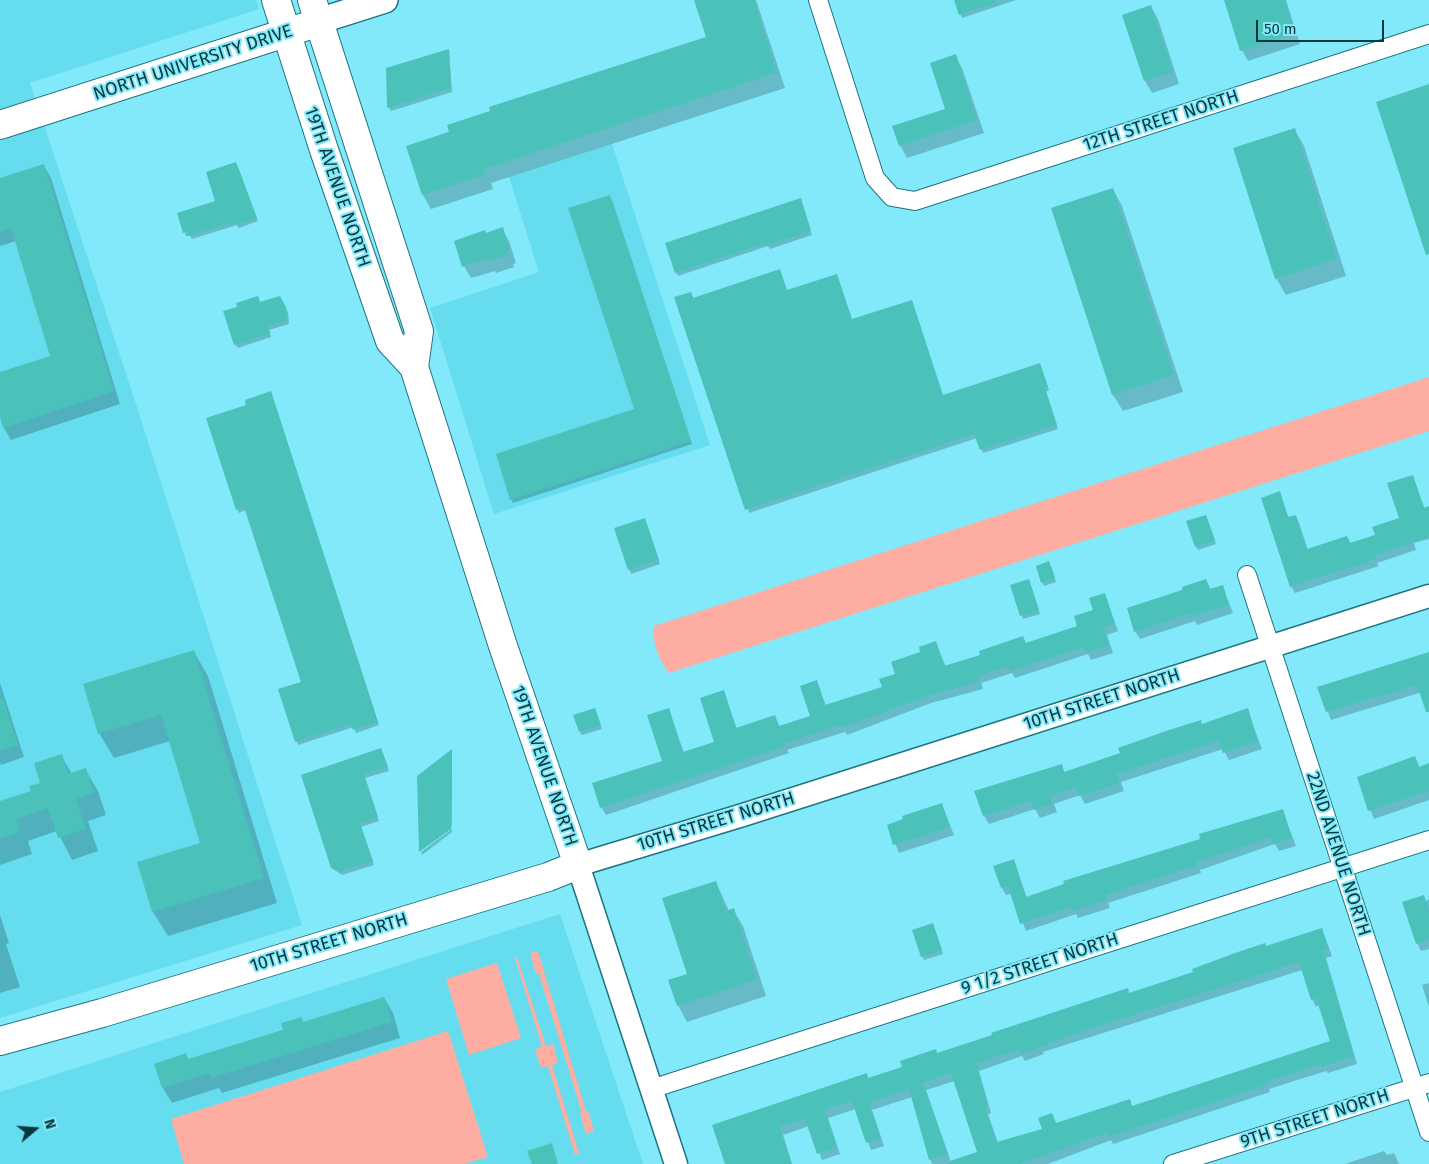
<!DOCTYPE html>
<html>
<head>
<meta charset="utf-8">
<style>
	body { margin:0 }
	#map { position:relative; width:1429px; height:1164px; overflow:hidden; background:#81e9f9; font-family:"Fira Sans",sans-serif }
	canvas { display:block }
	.north { position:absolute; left:10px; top:1104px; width:50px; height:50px; -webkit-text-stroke:4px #81e9f9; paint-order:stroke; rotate:72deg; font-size:14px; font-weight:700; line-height:20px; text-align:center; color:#07383e }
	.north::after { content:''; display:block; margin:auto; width:18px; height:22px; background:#07383e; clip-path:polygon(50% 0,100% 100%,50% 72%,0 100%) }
	.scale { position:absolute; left:1256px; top:20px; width:128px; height:22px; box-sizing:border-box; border:2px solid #07383e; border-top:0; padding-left:6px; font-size:15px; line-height:18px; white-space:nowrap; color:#07383e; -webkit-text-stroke:4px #81e9f9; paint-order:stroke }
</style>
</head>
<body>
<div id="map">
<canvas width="1429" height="1164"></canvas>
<div class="north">N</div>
<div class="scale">50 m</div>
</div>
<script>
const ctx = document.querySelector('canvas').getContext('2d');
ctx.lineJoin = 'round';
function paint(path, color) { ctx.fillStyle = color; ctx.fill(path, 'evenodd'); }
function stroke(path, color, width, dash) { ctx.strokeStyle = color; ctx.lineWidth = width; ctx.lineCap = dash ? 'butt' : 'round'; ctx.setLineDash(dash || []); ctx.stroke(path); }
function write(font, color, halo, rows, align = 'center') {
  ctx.font = font + ' "Fira Sans",sans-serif'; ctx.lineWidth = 4; ctx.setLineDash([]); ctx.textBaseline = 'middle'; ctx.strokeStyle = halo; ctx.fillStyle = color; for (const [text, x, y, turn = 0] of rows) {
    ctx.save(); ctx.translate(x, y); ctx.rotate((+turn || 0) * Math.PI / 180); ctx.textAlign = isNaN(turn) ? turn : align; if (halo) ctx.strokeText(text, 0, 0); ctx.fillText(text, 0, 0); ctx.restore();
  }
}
paint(new Path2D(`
	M0,0H256L259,9L30,83L136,404L302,925L0,1018Z
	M612,144L710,445L494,514L430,308L539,272L509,177Z
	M560,914L643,1164H0V1092Z`), '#6de');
paint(new Path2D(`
	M1429,377V431L669,673C660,662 651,640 654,626Z
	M538,951L586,1111H588L594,1131L586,1134L580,1114L582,1113L539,974H536L530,953Z
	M517,957L546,1046L553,1044L558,1063L552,1065L579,1153L575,1155L548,1066L541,1068L535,1049L542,1047L515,958Z
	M497,963L521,1038L469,1055L446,979Z
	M448,1031L488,1157L464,1164H184L171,1119Z`), '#fdada1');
paint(new Path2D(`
	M706,0H756L785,88L491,183L493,189L431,209L423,195L407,147L708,37Z
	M955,0H1016L962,18Z
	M1225,0H1286L1300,44L1248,61L1242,50Z
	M1151,7L1158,19L1179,84L1152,93L1145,81Z
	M449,50L452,92L391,111L389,107Z
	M955,56L962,68L984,133L907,158L900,145L946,110Z
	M1294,129L1304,146L1346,276L1286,295L1276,278Z
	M44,166L51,178L120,404L11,440L4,428L0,413V373L52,357L16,241L0,246V179Z
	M238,167L258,221L239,228L237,225L192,239L190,236H186L178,214L217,202Z
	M1113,189L1122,206L1183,392L1123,411L1113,395L1053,209Z
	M612,200L692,444L513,503L511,499L636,410Z
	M802,203L812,235L770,249L768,246L678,276L676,272Z
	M502,229L509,241L516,263L513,264L514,267L496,273L495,271L471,278L464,266L486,235Z
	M780,271L787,292L837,276L852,321L943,396L1040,364L1049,390L1046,392L1058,429L983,453L977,438L749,513L691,293L694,299Z
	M258,297L261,304L279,297L288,312L289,324L269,330L271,337L238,348L235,344L239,307Z
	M272,396L379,725L356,733L354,727L298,745L280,690L302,683L246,510L239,513L237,509Z
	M1412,477L1425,509L1429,508V539L1414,543L1416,550L1377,563L1379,566L1295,593L1291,586L1279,493L1289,518L1295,516L1299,523L1308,550L1347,537L1351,544L1376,536L1400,519Z
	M1206,516L1216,544L1198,550L1196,547Z
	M646,523L660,564L631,574L616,529Z
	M1051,566L1056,582L1044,586L1042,582Z
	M1206,580L1211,590L1222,586L1233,613L1197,625L1195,621L1140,639L1135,631L1184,591Z
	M1029,581L1040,614L1023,619L1011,586Z
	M1104,595L1118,631L1107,635L1113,653L1091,660L1088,654L1015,678L1012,673L981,683L983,689L931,703L847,735L845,732L787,750L789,753L606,815L602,808L594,784L663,762L668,709L684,753L715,743L723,691L737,729L774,716L780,727L812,716L817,682L826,706L883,688L936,643L946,667L1079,627L1094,611Z
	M194,652L208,676L277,903L168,936L153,912L138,863L201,844L170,741L114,758L99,733Z
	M1429,653V690L1331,720L1319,688Z
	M0,683L24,757L1,765L0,762Z
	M1247,710L1262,749L1229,760L1223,749L1121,782L1124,791L1085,804L1080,795L1054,804L1057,812L1040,818L1035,809L989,824L984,816L1061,766L1065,773Z
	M596,713L602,729L582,735L580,732Z
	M452,750V826L420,851L419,777Z
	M383,753L389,771L365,778L379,821L361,827L374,865L342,875L332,868L302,775Z
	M61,755L72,774L85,769L98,791L106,815L88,821L98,851L72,860L57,831L28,841L32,854L0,865V802L32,792L42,783Z
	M1415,757L1420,768L1429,765V800L1374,819L1358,778Z
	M942,805L954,835L899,853L888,825Z
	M1282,810L1296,846L1279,851L1275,844L1200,870L1201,873L1108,903L1110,908L1078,918L1076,914L1026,931L1012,894L1006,895L1002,888L1013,861L1027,898L1202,840Z
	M452,829V832L422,855L421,852Z
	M716,882L729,911L733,910L743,926L766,996L687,1022L678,1005L689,975Z
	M1429,899V949L1421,951L1417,943L1426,901Z
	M0,915L9,943L6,944L20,987L0,993Z
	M934,928L943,954L924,960L922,956Z
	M1322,929L1332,956L1326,958L1357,1064L1328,1073L1326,1071L1269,1089L1270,1092L1113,1144L1111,1140L1048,1164H932L912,1097L872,1110L884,1146L871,1150L856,1109L828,1118L840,1154L822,1160L809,1126L783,1135L792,1164H726L713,1125L866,1074L869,1079L1127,990L1130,994ZM1302,970L1312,999L1316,1007L1320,1005L1332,1042L1133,1107L1129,1101L1057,1124L1052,1115L1044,1130L998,1143L988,1114L991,1113L979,1071L1022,1056L1025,1061L1044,1054L1043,1052ZM955,1081L978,1153L951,1162L926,1090Z
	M1429,983V1007L1422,985Z
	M384,998L393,1013L400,1038L222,1093L219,1088L172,1103L163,1088L155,1064L188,1060Z
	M1384,1151L1387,1155L1394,1153L1399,1164H1345Z`), '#0003');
paint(new Path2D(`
	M694,0H754L777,73L483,169L485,175L422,195L406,146L449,132L447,125L490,111L489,107L706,37Z
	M954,0H995V3L959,15Z
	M1224,0H1285L1295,33L1240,51Z
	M1151,5L1173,72L1144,81L1122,15Z
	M449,49L451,88L387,108L386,68Z
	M956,54L977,120L899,146L892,126L945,109L930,63Z
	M1429,84V254L1426,255L1376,102Z
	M1295,128L1337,259L1275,279L1233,148Z
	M236,162L257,218L236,225L234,222L189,236L187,232L183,233L177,213L215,201L206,172Z
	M44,164L114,391L3,428L0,417V372L50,356L11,228L0,232V178Z
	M1113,188L1174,375L1112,395L1051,208Z
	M610,195L691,441L510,500L496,454L634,409L568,208Z
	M801,198L811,231L766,246V243L675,273L665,243Z
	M503,227L510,250L507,251L508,255L488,262L487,258L462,267L454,241L485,230L486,233Z
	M780,269L787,290L837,274L852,319L912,300L943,395L1040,363L1048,387L1045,388L1057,425L980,450L974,434L745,510L674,297L691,292L693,298Z
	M258,296L260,302L280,296L286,307L288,320L268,326L270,333L234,345L223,311L237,307L236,303Z
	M271,391L378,722L353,730L351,724L295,742L278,689L301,682L244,507L236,510L206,418L246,405L245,400Z
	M1413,475L1424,508L1429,506V537L1374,556L1376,559L1290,587L1261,498L1280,491L1288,517L1296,515L1307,549L1347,536L1350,543L1375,535L1372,527L1399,518L1387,483Z
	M1206,515L1215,540L1195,547L1186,521Z
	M645,518L659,560L628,570L614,528Z
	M1049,561L1055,578L1041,583L1036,566Z
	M1029,579L1039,610L1020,616L1010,585Z
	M1206,579L1210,589L1223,585L1229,605L1191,617L1190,613L1134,632L1127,608L1182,590V587Z
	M1105,593L1115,623L1104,627L1109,645L1086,653L1084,647L1010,671L1008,666L978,676L980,681L927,696L841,728L840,725L784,743L785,746L740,762L600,808L592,783L662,761L647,715L669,708L683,752L714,742L700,698L724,690L736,728L775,715L779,726L810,716L800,686L817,680L825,705L882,687L879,679L895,674L891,662L920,652L919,647L936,641L944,666L980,655L979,651L1023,636L1026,643L1077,626L1074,616L1093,610L1089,598Z
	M194,650L264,878L152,912L137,862L200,843L161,715L98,734L83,684Z
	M1429,652V712H1426L1417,685L1326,712L1317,687Z
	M3,698L18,745L0,751V699Z
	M595,708L601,725L579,732L573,715Z
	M1248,708L1258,741L1223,753L1219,741L1117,774L1120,783L1079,796L1076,787L1050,796L1053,804L1034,810L1031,801L983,816L974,791L1062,764L1064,772L1120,753L1118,748L1166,731L1201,720L1202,724Z
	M381,748L388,767L364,774L378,817L360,823L373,861L339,872L331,868L301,775Z
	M452,749L451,829L419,852L417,776Z
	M62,754L68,774L86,768L94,793L76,799L86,829L58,838L48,808L16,819L20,832L0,839V801L31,791L29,786L40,783L34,763Z
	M1415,756L1419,767L1429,763V791L1368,811L1357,777Z
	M942,803L950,827L893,845L887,825L903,819L902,816Z
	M1283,809L1292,838L1273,844L1271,837L1197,862L1198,865L1105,895L1106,900L1073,911L1071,907L1020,924L1008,886L1001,888L993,866L1014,859L1026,897L1064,884L1063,881L1200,839L1199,834Z
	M716,881L726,911L734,908L757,979L677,1006L668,980L687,974L662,898Z
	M1424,895L1429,910V940L1416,944L1402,902Z
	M933,923L942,950L921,957L912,930Z
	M1322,928L1329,949L1323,951L1354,1056L1322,1067V1064L1266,1082L1267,1085L1108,1137L1107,1133L1020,1164H951L950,1161L977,1152L951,1073L923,1083L948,1154L929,1160L909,1089L869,1103L881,1138L866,1143L852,1101L825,1110L837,1147L817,1154L805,1119L780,1127L792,1164H725L712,1125L867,1073L868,1078L902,1067L900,1061L936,1049L937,1053L992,1035L991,1033L1082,1003L1128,988L1129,993L1193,972L1192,969L1235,953L1265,943L1266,946ZM1299,962L1311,1000L1316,998L1330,1041L1132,1106L1130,1099L1056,1123L1052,1113L1038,1118L1042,1129L997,1142L985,1107L988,1106L976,1063L1018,1049L1020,1054L1090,1029Z
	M384,997L392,1022L211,1078L210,1073L162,1088L154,1064L186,1053L188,1059L283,1030L281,1023L302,1017L303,1022Z
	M552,1143L558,1164H532L527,1151Z`), '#4bc2b9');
const minor = new Path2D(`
	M818,0L875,178L892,197L915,201L1429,34
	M1247,575L1429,1132
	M651,1089L1429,840
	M1173,1164L1429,1083`);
const tertiary = new Path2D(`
	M676,1164L578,865L743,815L1429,596`);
const secondary = new Path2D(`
	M319,21L385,0`);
const primary = new Path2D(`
	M312,0L419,331L414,367
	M0,125L304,27
	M0,1041L102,1013L548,877L578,865L503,646L414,367L390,341L324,150L276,0`);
stroke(minor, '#1e7480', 20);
stroke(tertiary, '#1e7480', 25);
stroke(secondary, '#1e7480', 28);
stroke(primary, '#1e7480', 30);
stroke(minor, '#fff', 18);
stroke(tertiary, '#fff', 22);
stroke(secondary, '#fff', 25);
stroke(primary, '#fff', 28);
write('18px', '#07383e', '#81e9f9', [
	["NORTH UNIVERSITY DRIVE",193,63,-18],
	["12TH STREET NORTH",1161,121,-18],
	["19TH AVENUE NORTH",337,187,71],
	["10TH STREET NORTH",1102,700,-18],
	["19TH AVENUE NORTH",544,766,71],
	["10TH STREET NORTH",716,822,-17],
	["22ND AVENUE NORTH",1338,854,72],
	["10TH STREET NORTH",329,943,-17],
	["9 1/2 STREET NORTH",1040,964,-18],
	["9TH STREET NORTH",1315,1119,-18]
]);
</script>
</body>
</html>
